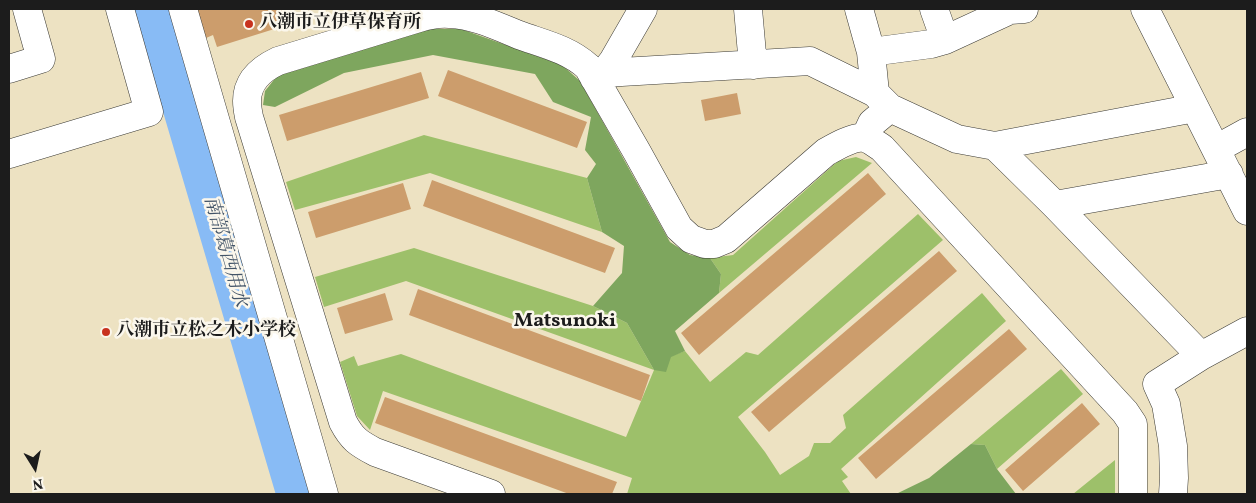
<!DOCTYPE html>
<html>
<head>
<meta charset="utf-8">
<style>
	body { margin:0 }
	#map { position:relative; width:1256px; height:503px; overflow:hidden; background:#ede2c2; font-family:Vollkorn,serif }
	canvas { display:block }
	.frame { position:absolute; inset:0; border:10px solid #1c1c1c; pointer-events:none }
	.north { position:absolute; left:10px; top:443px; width:50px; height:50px; -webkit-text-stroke:4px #fbf7ec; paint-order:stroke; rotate:170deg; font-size:14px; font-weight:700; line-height:20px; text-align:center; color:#1c1c1c }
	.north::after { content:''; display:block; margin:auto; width:18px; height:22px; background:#1c1c1c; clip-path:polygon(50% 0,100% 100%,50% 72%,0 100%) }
</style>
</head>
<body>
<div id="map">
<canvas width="1256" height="503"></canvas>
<div class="frame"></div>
<div class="north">N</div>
</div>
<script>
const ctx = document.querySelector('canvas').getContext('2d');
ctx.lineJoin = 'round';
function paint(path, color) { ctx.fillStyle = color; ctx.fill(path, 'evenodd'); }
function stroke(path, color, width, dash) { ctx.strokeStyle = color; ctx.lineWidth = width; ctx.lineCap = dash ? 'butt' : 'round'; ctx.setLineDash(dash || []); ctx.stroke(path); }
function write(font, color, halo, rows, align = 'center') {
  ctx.font = font + ' Vollkorn,"Noto Serif JP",serif'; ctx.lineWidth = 5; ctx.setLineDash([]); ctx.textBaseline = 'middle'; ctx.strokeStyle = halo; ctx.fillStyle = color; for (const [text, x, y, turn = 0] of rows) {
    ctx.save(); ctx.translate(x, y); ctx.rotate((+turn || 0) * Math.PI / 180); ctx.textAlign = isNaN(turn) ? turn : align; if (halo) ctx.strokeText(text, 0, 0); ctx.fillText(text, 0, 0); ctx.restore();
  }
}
paint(new Path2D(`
	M424,135L587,178L602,232L430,173L295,210L286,182Z
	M856,157L872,163L719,293L721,274L710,258L733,255L838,161Z
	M918,214L943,240L738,417L765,452L780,475L809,456L814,443H830L846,428L843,415L982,293L1006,321L841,469L848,477L842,481L851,494H627L632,478L383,391L370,430L357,416L340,362L354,356L358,366L401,354L626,437L654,370L406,281L324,307L315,277L414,248L593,306L627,323L654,370L671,356L685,351L710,382L746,352L758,355Z
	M1061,369L1083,394L997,469L985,445L971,444Z
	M1115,460V494H1073Z`), '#9dc06a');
paint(new Path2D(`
	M431,29H461L562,65L580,81L670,242L690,255L710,258L721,274L719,293L675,331L685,351L671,357L666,372L654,370L627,323L593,306L622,273L624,246L602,232L587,178L596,164L585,150L591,117L553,102L535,74L433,55L344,73L275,107L263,105L265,91L277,76Z
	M971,444L985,445L997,469L1016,494H896L929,478Z`), '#7ea65e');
stroke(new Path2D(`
	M153,9L296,494`), '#88bbf5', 39);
paint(new Path2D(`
	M197,9H282L287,25L217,47L213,35L206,38Z
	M448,70L587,122L577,148L438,96Z
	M421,72L429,98L287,141L279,115Z
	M737,93L741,114L705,121L701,100Z
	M868,173L886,194L699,355L681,333Z
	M432,180L615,248L605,273L423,206Z
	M403,183L411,209L316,238L308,212Z
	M939,251L957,271L769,432L751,412Z
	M418,289L650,375L641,401L409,315Z
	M385,293L393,320L345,334L337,308Z
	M1009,329L1027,349L876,479L858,458Z
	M385,397L617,482L612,494H569L375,423Z
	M1082,403L1100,424L1023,491L1005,470Z`), '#cc9d6c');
const minor = new Path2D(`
	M183,9L324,494
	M748,9L753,65
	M859,9L871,52L875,93
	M934,9L945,40L1010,10L1024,9
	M1145,9L1247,211
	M871,52L931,44L945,40
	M9,69L41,59L27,9
	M604,73L810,61L875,93L890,108L872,123L865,138
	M594,78L604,73L613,61L643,9
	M890,108L957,139L995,146L1195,108
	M995,146L1055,205L1201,356
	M1216,149L1247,132
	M9,154L149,112L120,9
	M1055,205L1229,174
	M491,494L375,452C358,443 352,439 343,422L249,117C248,112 247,106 247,101C247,81 261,69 278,61L419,18C429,15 439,13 450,14C474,15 497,26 519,35C544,44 568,49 588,67L637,152L679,228L691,239L705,244H714L726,239L826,152C835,147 854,136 864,138C870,139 877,145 882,148L1125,412L1133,424V494
	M1173,494L1174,478L1173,446L1166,404L1157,384L1201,356L1247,331`);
stroke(minor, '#3b3a35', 29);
stroke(minor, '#fff', 28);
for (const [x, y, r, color] of [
	[249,24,5,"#c8321e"],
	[106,332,5,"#c8321e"]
]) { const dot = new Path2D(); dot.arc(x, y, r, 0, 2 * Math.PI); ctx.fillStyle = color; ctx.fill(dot); stroke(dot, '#fbf7ec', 2); }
write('bold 18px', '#1c1c1c', '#fbf7ec', [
	["八潮市立伊草保育所",259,24],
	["八潮市立松之木小学校",116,332]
], 'left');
write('italic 19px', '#425468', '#fbf7ec', [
	["南部葛西用水",224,252,74]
]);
write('bold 20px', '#1c1c1c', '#fbf7ec', [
	["Matsunoki",565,322]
]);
</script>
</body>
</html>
